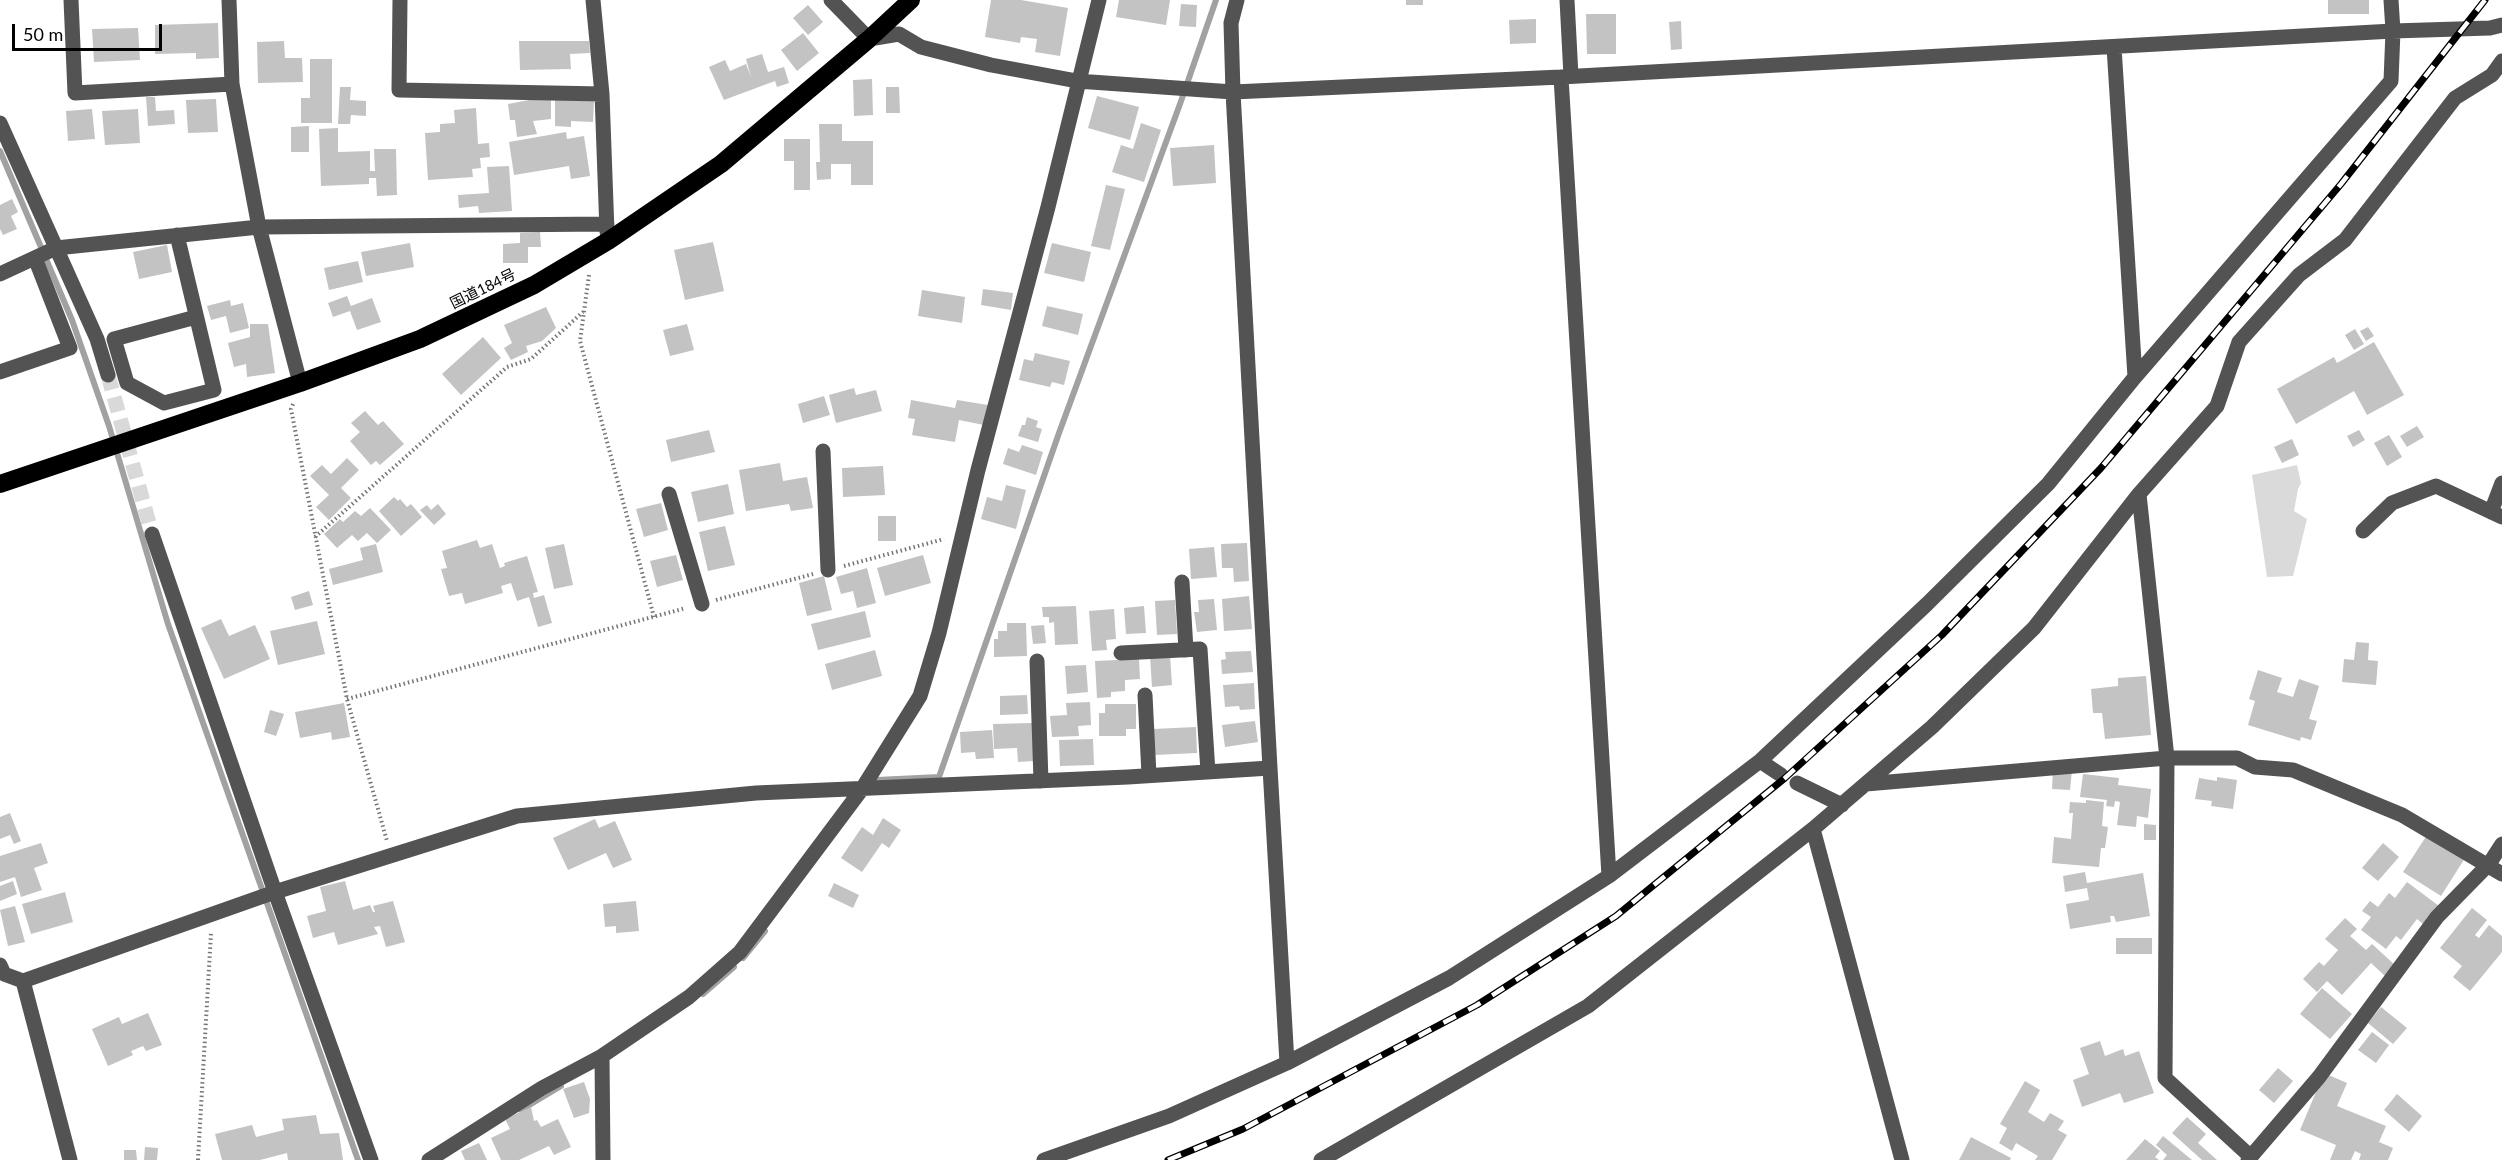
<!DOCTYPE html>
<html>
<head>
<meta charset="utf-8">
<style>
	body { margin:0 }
	#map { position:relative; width:2502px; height:1160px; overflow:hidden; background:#fff; font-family:Lato,sans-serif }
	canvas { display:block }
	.scale { position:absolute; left:12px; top:24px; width:150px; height:27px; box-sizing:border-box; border:3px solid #000; border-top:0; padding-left:8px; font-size:18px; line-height:21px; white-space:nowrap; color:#000; -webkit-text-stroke:4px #fff; paint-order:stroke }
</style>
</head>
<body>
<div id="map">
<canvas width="2502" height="1160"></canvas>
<div class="scale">50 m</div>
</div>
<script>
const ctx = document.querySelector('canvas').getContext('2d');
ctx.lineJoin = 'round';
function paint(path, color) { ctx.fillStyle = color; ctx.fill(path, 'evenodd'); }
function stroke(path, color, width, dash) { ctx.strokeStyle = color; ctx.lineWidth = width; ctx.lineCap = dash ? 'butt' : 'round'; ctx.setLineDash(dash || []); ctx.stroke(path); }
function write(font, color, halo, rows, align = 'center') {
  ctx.font = font + ' Lato,"Noto Sans JP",sans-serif'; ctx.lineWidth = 4.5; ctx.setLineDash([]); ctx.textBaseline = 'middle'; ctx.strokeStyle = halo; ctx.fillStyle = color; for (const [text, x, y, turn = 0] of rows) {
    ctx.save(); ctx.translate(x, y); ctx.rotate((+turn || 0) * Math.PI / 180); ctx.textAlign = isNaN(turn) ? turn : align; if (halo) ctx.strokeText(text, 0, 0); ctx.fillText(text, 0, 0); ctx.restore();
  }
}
paint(new Path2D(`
	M2297,465L2301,483L2298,489L2294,511L2307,519L2293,576L2267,577L2252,475Z`), '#dadada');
stroke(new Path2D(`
	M0,151L72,320L109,426L168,624L358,1160
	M873,785L877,780L939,777L1059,433L1180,104L1216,0
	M743,958L765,931
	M703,994L734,967
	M521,1110L561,1086`), '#a1a1a1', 6);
paint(new Path2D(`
	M991,0H1021L1068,8L1060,56L1035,52L1037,39L1021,37L1020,43L985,37Z
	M1119,0H1170L1166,25L1116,17Z
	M1406,0H1423V5H1406Z
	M2328,0H2369V14H2328Z
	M1181,4L1197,5L1196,27L1179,26Z
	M808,5L823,22L808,35L793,18Z
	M1586,14H1616V54H1587Z
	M1536,19V43L1510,44L1509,20Z
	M1681,21L1682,49L1671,50L1669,22Z
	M218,23L219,58L196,59V53L155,54V25Z
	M138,28L140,60L94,62L92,29Z
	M803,33L819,53L797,71L781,50Z
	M284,41L285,58H302L303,82L258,83L257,42Z
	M519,41H589L590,53L570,54L571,69L520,70Z
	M762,54L768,72L784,67L789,83L777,87L775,81L724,100L709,67L725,60L730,71L746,64L751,77L746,59Z
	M310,59H332V123H301V98H310Z
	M872,79L873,115L854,116L853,80Z
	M340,87H351L350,100L366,101V116L351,115L350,124H338Z
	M886,87H899L900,113H886Z
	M1097,96L1139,107L1130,140L1088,128Z
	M146,97H155L156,111L174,110L175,124L148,126Z
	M216,99L218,132L188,133L186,100Z
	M555,99L594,100L593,122L571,121V127L555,126Z
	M529,100H551V119L533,121L537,134L517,137L515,120H510L508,104Z
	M476,108L478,144L489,143L490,157L480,158L481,168L472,169L473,177L428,180L425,133L440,132V124L455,123L454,110Z
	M92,109L95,139L68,141L66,111Z
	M138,109L140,143L105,145L102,111Z
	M1141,123L1161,130L1144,182L1112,172L1121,145L1133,149Z
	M819,124H842V141H873V185H851V164H831V179L817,180L816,162H820Z
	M309,126V152H291V127Z
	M338,128V152L370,151V171H375L374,149H396L397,195L377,196L376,178H369V184L321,186L319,129Z
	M566,132L567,139L584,136L590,176L571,179L569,166L514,175L509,142Z
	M784,139H810V190H794V161H784Z
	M1214,145L1216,183L1173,186L1170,148Z
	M509,166L512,211L479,213L478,206L459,208L458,195L489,193L487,167Z
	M1106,185L1125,189L1110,250L1091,246Z
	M12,199L18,212L11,216L17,229L3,235L0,229V205Z
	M540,232L541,247H528V263H503V244L520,243V233Z
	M713,242L724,291L685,300L674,250Z
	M410,243L414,267L366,276L361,252Z
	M1052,243L1091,252L1084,282L1044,273Z
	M167,245L172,272L139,279L133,252Z
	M358,261L363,282L329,290L324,268Z
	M983,289L1013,293L1011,310L981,305Z
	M922,290L965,297L962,323L918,316Z
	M347,296L351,306L372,298L381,322L357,330L350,311L333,317L328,303Z
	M230,300L231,306L243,303L249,328L230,333L226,316L211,320L207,306Z
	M1047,306L1083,314L1078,335L1042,326Z
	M546,307L556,328L542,341L526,346L528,352L511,360L504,348L512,343L504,325Z
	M250,324H268L275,373L247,377L246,364L234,367L228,343L250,337Z
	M687,324L694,350L670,356L663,330Z
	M2368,327L2374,336L2366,341L2360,331Z
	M2355,329L2364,344L2354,350L2345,335Z
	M483,337L501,358L461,395L442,374Z
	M2374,342L2404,395L2367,415L2354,391L2296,424L2277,389L2334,357L2337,363Z
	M1035,353L1070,361L1064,385L1052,382L1050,387L1019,380L1024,359L1033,361Z
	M854,388L856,395L876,390L882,411L836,423L829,395Z
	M824,396L830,415L803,423L798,404Z
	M911,400L955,408L957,400L988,405L984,425L959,420L955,442L912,435L915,419L908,418Z
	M365,411L378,425L383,421L404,444L380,465L376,461L371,465L350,441L360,432L351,423Z
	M1027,417L1038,421L1036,427L1042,429L1038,442L1018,436L1022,425H1025Z
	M2417,426L2424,437L2407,447L2400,436Z
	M709,430L715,452L671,462L666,440Z
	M2359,430L2365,440L2353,447L2347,436Z
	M2389,435L2402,457L2387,466L2374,443Z
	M2292,439L2299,455L2282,463L2274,447Z
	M1022,445L1043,452L1036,475L1003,464L1008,448L1019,452Z
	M347,458L359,470L341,488L351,498L329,520L316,507L329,495L310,476L322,465L331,474Z
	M780,463L783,481L807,477L813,508L791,511L789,504L746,511L739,470Z
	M883,466L885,495L843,497L842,468Z
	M728,484L734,514L698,522L691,492Z
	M1006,485L1026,490L1016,529L981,519L987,497L1002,501Z
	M394,497L398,501L400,499L407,507L411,504L422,517L401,536L379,511Z
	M661,503L668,530L644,537L636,509Z
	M438,504L446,514L434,525L420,510L427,505L431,510Z
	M370,508L391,530L377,543L367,533L358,541L352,535L337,548L324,534L340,519L343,522L355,511L361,516Z
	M878,516H896V541H878Z
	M725,526L735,565L708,571L699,532Z
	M477,540L480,548L492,544L500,568L505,566L504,563L527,556L538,592L533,593L534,598L544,595L552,623L538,627L529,597L517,601L511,583L501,586L503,593L465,604L462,593L449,596L441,569L447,568L442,551Z
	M1247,543L1249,581L1234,582L1233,568H1222L1221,544Z
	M376,544L383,572L333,585L329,569L363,560L360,548Z
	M564,544L573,585L554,589L545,548Z
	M1214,547L1217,577L1191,579L1189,549Z
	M676,555L683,580L657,587L650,561Z
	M923,555L931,583L885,596L877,568Z
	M867,568L876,603L857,608L853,591L841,594L836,577Z
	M824,576L832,610L807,616L799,583Z
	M309,591L313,605L295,610L291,597Z
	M1249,596L1252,629L1224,631L1222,599Z
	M1214,599L1217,630L1197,632L1194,612H1199L1198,600Z
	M1175,600L1177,634L1157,635L1155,601Z
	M1076,606L1078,644L1055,645L1054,622L1049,623V617H1043L1042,607Z
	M1144,606L1146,633L1126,634L1124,608Z
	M1114,609L1116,639L1106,640L1107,650L1092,651L1089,611Z
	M865,611L871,637L818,650L811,624Z
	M221,619L229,636L255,625L270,659L224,679L201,628Z
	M317,621L325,654L278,665L270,631Z
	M1007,623H1026L1027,656L994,657V639H998V631H1007Z
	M1044,625L1046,643L1033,644L1031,626Z
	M2356,642L2369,643L2368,660L2378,661L2376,685L2342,682L2344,659L2354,660Z
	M875,650L882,676L832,690L825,664Z
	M1251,651L1253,672L1222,674L1221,660L1226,659L1225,652Z
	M1170,655L1172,685L1152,687L1150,656Z
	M1139,659L1140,679L1125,680V691L1111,692V697L1097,698L1095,661Z
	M1086,665L1088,692L1067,694L1065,666Z
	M2258,670L2282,678L2277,692L2293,697L2299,679L2319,686L2309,719L2317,721L2311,740L2301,737L2300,741L2248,725L2255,701L2249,699Z
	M2146,676L2151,735L2105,739L2102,713H2093L2091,689L2118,686V678Z
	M1254,683L1255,709L1240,710L1239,706L1225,707L1223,685Z
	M1027,695L1028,714L1000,715V696Z
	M1090,702L1091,725L1078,726L1079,736L1052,737L1050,716L1067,715L1066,703Z
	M344,703L350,737L332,740L331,732L300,738L295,712Z
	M1105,704H1136V729H1126V736H1099V713H1105Z
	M270,710L284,714L276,736L264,732Z
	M1255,721L1258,742L1225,747L1222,725Z
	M1033,723L1034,761L1018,762L1017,748L994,749L993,724Z
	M1196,727L1197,753L1154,755L1153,729Z
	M992,730L994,758L976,759L975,752L961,753L960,732Z
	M1093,739L1094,765L1060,766L1059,740Z
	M2053,769L2072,770L2070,790L2052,789Z
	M2083,774L2119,778L2118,785L2151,789L2148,818L2137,816L2136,827L2117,825L2120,802L2115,801L2114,807L2106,806L2107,800L2080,797Z
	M2217,777L2237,780L2233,809L2211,806L2212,801L2195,799L2199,778L2217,781Z
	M2086,800L2104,802L2102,826L2108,827L2105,848H2101L2099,867L2052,863L2054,837L2071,839L2073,813H2069L2070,802L2086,803Z
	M10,813L21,841L14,844L10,835L0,839V817Z
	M883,818L901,830L889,848L882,843L862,872L841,858L862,827L873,835Z
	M595,819L599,828L615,821L632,860L613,868L606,853L568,870L553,838Z
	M2144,824L2156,825V840H2144Z
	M2427,835L2465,858L2441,896L2403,872Z
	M41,843L48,863L34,868L42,890L21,897L15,877L0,882V856Z
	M2383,843L2399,857L2378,881L2362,868Z
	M2085,872L2087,883L2143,873L2150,916L2116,922L2114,916H2110L2111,922L2070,929L2066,904L2089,900L2087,888L2065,892L2063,876Z
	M13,881L17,894L0,901V886Z
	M345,881L353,910L370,905L373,912H375L373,906L393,901L405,942L386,947L380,926L374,927L378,934L338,945L334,932L313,938L307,916L326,911L320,887Z
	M2407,882L2439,906L2424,925L2417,919L2401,940L2396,936L2386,949L2361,930L2371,917L2362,911L2370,901L2378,907L2389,893L2395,898Z
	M834,883L859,895L853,908L828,896Z
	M65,892L73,922L31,934L22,904Z
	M636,901L639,931L616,933V926L605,927L603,904Z
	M15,906L25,942L8,946L0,910Z
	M2472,908L2487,920L2475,935L2479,938L2489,925L2502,936V952L2470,991L2453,977L2462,966L2440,948Z
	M2345,918L2357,929L2350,936L2366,950L2372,944L2395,965L2385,976L2371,963L2342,995L2327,981L2317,992L2303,979L2319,962L2324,966L2338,950L2325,939Z
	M2116,938H2152V954H2116Z
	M2322,988L2352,1014L2330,1039L2300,1014Z
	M2381,1007L2407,1028L2393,1044L2368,1023Z
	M148,1013L162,1045L146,1051L143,1046L131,1051L133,1055L108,1066L92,1029L119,1017L122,1024Z
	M2372,1032L2389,1045L2376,1063L2358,1050Z
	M2100,1041L2105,1056L2123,1049L2125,1056L2139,1051L2154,1093L2124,1103L2120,1093L2082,1107L2073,1080L2089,1074L2080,1048Z
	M2278,1068L2293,1081L2274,1103L2259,1090Z
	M2324,1073L2347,1083L2337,1106L2386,1126L2379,1142L2393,1148L2388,1160H2359L2361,1154L2355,1151L2351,1160H2330L2336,1145L2300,1130Z
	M2025,1081L2040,1090L2028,1112L2044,1122L2050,1113L2064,1121L2058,1130L2067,1135L2052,1160H2035L2038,1156L2016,1143L2012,1151L1999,1143L2007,1128L2000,1124Z
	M584,1082L590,1099L589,1113L574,1118L563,1089Z
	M2397,1094L2422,1116L2409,1132L2384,1110Z
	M531,1107L534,1121L537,1120L541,1127L558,1119L571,1147L554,1155L549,1146L519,1160H501L491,1138L510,1129L505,1119Z
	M316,1115L320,1134L339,1133L343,1160H288L287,1153L260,1160H222L215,1134L252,1125L256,1137L284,1130L282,1119Z
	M2187,1117L2206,1134L2198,1143L2217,1160H2202L2172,1133Z
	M2163,1136L2192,1160H2163L2167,1155L2156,1145Z
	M1971,1137L2011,1158L2010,1160H1959Z
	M2145,1139L2160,1151L2155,1157L2159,1160H2126Z
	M479,1143L487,1160H465L461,1151Z
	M145,1147L158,1148L157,1160H144Z
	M124,1150H136L137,1160H124Z`), '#c3c3c3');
stroke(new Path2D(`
	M108,375L152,534`), '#d9d9d9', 15, [15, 8]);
stroke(new Path2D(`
	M589,275L580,341L654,617
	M293,404L291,409L347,699L387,841
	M315,537L507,367L531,359L583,312
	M844,566L944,539
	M716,600L813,574
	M347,699L686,608
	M198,1160L211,933`), '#757575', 4, [1.5, 3]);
stroke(new Path2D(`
	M71,0L75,93L232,84
	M229,0L232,84L259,227L300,383
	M400,0L399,90L602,94
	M593,0L602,94L607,232
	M831,0L869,39L899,34L921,47L991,65L1077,81L1233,92L1561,77L2393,31L2490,28L2502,25
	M1237,0L1231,23L1233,92L1270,768
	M1567,0L1571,76
	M2114,47L2135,377
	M1561,77L1609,876
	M0,123L97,339L108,375
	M177,235L214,390L164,403L127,383L114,339L196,317
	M0,274L56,248L259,227L607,224
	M0,372L70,348L35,258
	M823,451L828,570
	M669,494L702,604
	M2139,494L2167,758L2165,1078L2251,1157
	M2491,512L2502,483
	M2363,531L2392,503L2436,486L2502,517
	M152,534L275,892L371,1160
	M1182,582L1186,650
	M1121,653L1200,649L1208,772
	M1037,661L1041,781
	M1145,695L1149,775
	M1760,761L1781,775
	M1797,783L1842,805
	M1866,784L2167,758H2237L2255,767L2293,770L2402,815L2502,874
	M1813,829L1902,1160
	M0,965L4,974L23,981L275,892L517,816L756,793L1128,777L1270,768L1287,1063
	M23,981L70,1160
	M602,1056L603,1160
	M429,1160L542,1088L602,1056L689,997L740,952L862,789L920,696L939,633L978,470L1048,207L1099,0
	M1044,1160L1169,1116L1287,1063L1449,978L1609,876L1760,761L1927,604L2048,484L2135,377L2391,81L2393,31L2391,0
	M1321,1160L1588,1006L1813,829L1932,727L2034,628L2139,494L2217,406L2239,342L2299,275L2345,240L2455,98L2492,75L2502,61
	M2248,1160L2319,1077L2437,917L2489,864L2502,844`), '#535353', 15);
stroke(new Path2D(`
	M0,484L300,383L420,339L534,285L608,241L721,164L869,39L911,0`), '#000', 18);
const rail = new Path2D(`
	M1168,1160L1243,1129L1477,1005L1616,916L1785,778L1942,635L2101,468L2341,184L2485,0`);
stroke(rail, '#000', 7);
stroke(rail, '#fff', 4.5, [14]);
write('15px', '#000', '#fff', [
	["国道184号",483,289,-26]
]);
</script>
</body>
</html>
